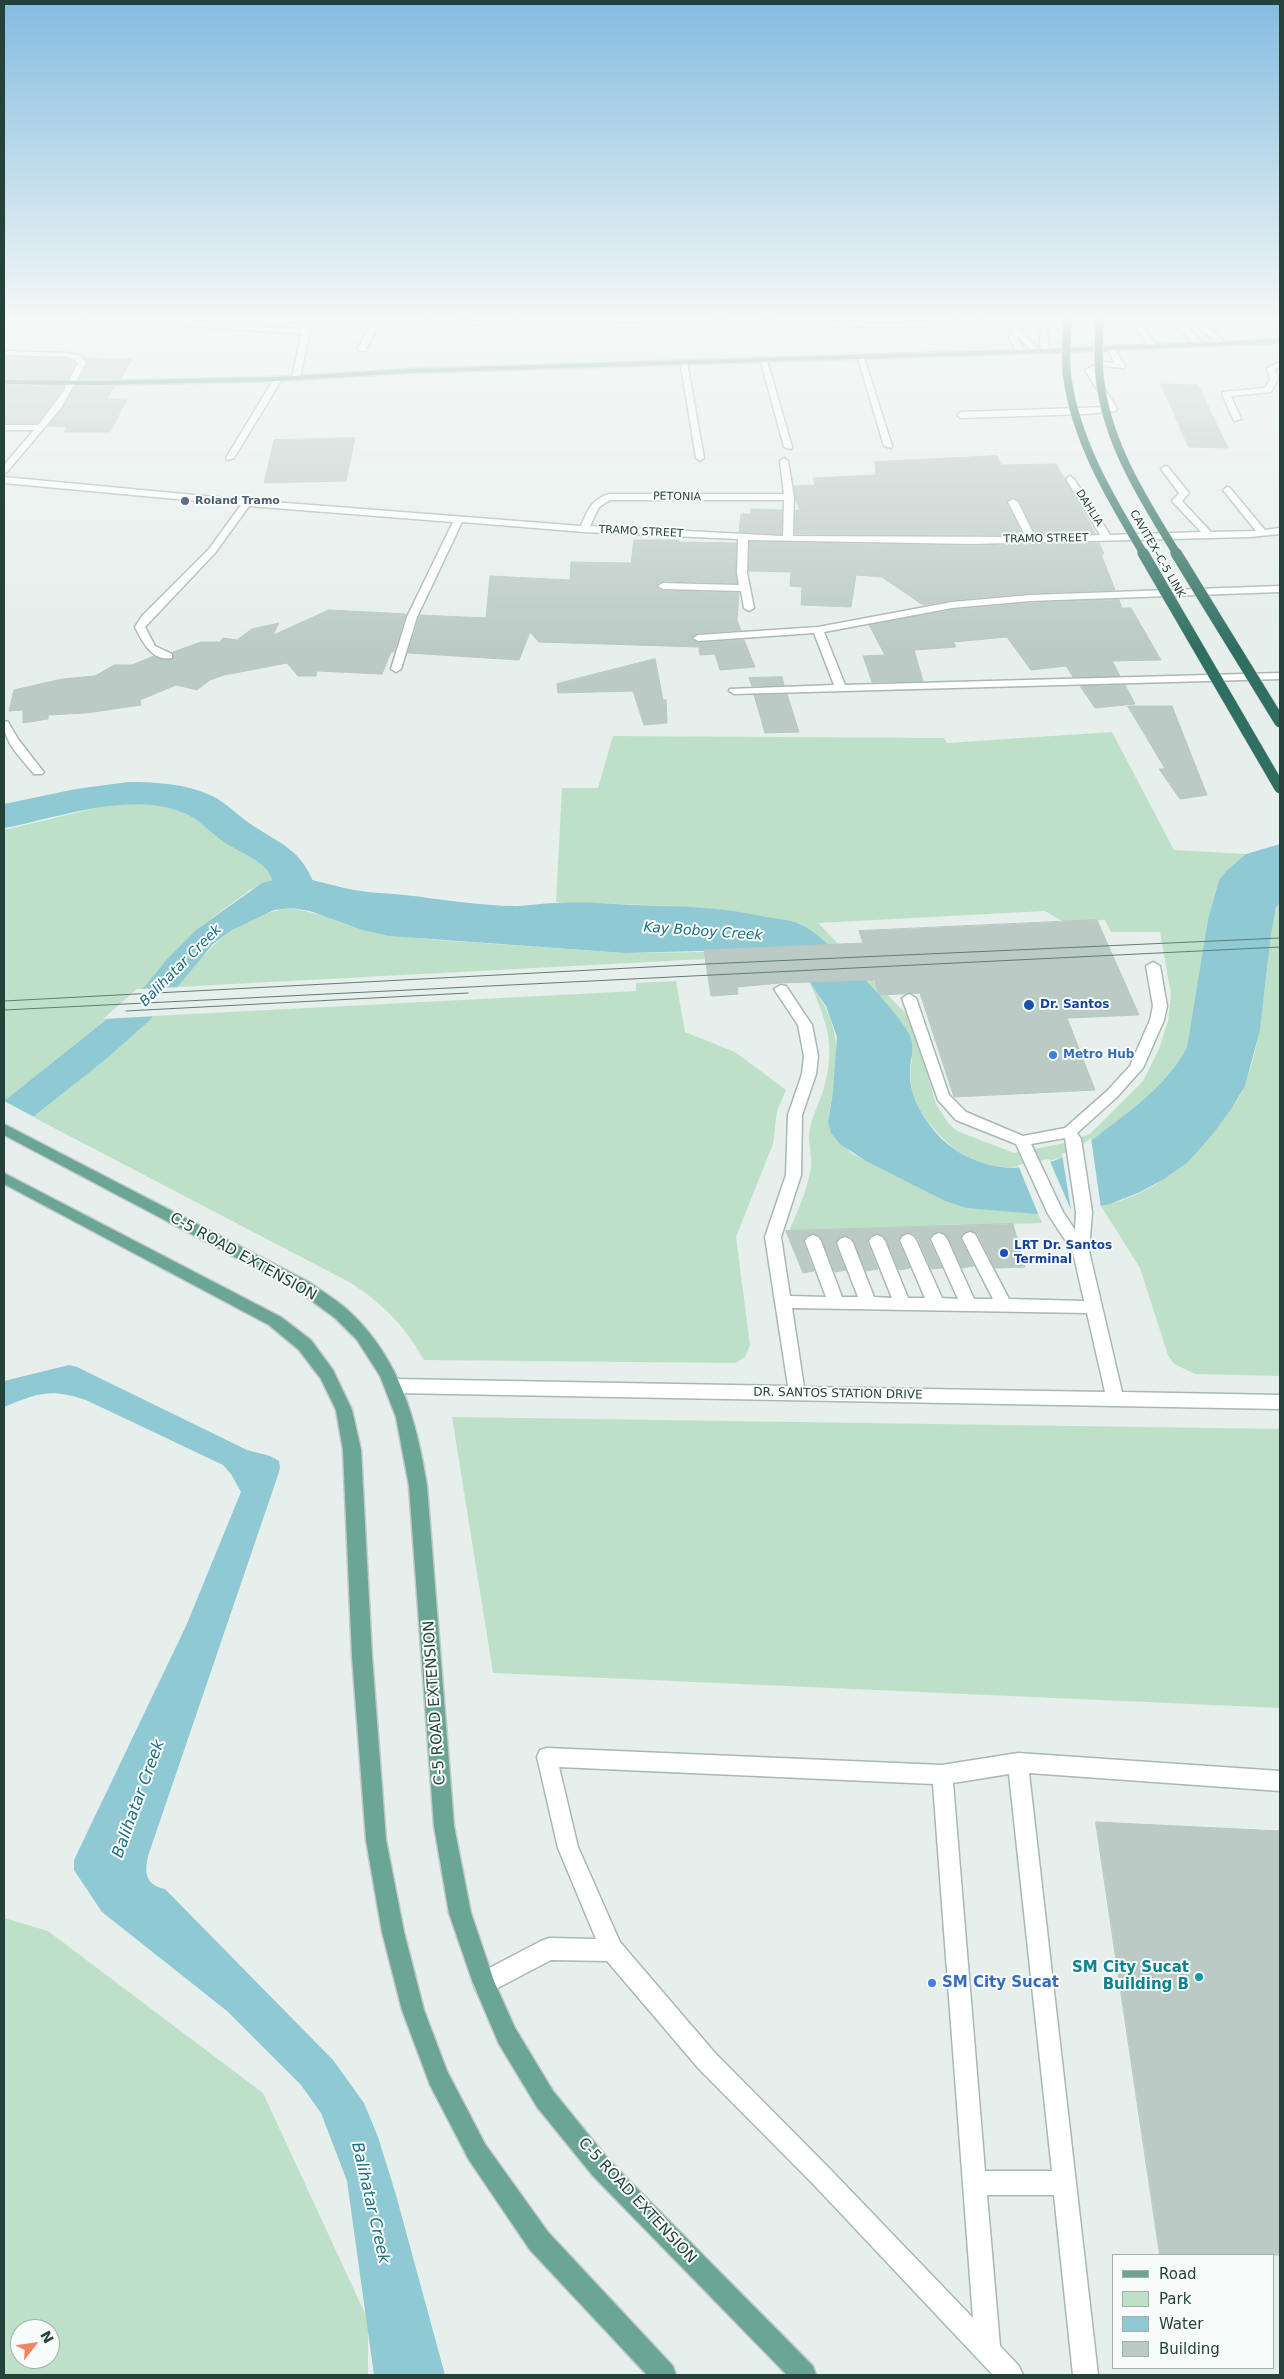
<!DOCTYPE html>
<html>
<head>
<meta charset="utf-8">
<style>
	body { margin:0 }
	#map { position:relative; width:1284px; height:2379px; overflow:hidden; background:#e6efeb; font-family:"DejaVu Sans",sans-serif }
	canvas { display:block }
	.frame { position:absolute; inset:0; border:5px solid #24423a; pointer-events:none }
	.legend { position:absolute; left:1112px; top:2254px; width:162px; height:115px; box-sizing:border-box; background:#f7fbf9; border:1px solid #a3b1ad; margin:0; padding:6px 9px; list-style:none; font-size:15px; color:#24423a }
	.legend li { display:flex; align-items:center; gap:10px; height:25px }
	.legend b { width:25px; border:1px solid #a3b1ad }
	.north { position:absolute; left:10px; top:2319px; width:50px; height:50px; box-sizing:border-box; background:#f7fbf9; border:1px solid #a3b1ad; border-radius:50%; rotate:60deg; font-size:14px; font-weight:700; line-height:20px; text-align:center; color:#24423a }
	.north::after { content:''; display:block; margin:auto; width:18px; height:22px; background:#f4845f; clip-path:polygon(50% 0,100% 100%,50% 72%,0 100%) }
</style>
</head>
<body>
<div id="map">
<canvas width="1284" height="2379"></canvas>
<div class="frame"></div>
<ul class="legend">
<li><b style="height:6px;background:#6aa596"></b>Road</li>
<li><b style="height:14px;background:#bfe0c8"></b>Park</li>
<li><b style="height:14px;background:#8ec9d4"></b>Water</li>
<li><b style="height:14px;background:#bbcac4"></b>Building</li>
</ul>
<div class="north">N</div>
</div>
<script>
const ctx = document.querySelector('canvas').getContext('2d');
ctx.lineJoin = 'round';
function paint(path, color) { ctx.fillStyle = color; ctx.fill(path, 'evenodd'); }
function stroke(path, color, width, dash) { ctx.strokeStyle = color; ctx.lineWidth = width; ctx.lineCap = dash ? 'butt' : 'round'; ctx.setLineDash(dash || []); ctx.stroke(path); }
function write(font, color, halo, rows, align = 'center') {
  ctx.font = font + ' "DejaVu Sans",sans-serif'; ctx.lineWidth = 4; ctx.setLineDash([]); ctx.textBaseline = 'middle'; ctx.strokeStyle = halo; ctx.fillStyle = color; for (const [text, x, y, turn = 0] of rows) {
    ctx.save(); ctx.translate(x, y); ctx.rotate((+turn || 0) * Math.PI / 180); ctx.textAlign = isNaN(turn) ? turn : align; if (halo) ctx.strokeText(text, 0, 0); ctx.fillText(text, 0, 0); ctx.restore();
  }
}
paint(new Path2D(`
	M1112,732L1174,850L1246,854L1226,871L1219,880L1208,919L1187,1047C1175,1073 1148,1096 1126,1114C1111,1126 1095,1142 1078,1151C1065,1157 1049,1161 1035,1164C991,1173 964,1162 934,1129C917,1110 906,1086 912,1060L816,934L801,924L678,906L556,902L562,788H598L613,736L944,738L947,743ZM1045,911L1064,922L1105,920L1111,932H1160L1171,995L1168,1021L1159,1049L1143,1081L1090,1134L1060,1144L1014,1153L957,1131L948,1123L936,1104L912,1020L818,923Z
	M130,800C144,801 159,800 172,805C192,814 252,850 266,866C269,869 272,875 274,879L250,890L196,930L166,960L146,985L107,1019L4,1101V830Z
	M1280,903V1376L1195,1374L1174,1364L1168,1355L1140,1268L1101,1206C1151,1196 1190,1163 1220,1123C1229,1112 1240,1099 1245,1085C1258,1050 1262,1013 1266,977C1269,958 1269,916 1280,903Z
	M292,908L424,939L625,953L704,952L705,959L177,987C211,946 235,915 292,908Z
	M676,981L685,1032L735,1052L786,1090L777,1111L773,1144L736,1237L750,1345L745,1357L736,1363L424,1360C405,1326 383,1304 351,1283L33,1117L105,1060L153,1016L636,991V983Z
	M809,981C847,1033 838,1063 828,1122L851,1153L945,1201L966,1208L1038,1213L1042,1223L789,1231C798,1210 808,1189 811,1166C812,1153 807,1140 810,1128C813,1114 820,1102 824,1088C836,1043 827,1023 809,981Z
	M452,1417L1280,1429V1708L493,1673Z
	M4,1918L48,1931L263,2093L368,2320V2375H4ZM20,2329H50V2359H20Z`), '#bfe0c8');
paint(new Path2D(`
	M1280,844V903L1276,908L1271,934L1260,1030L1245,1086L1232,1108L1212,1135L1188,1162L1164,1179L1140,1192L1110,1204L1086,1209L1037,1214L966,1208L945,1201L866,1161L840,1144L831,1133L828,1122L833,1092L837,1037L826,1006L809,981L736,950L625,953L389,936L363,930L310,911L292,908L274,910L232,930L213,944L150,1020L105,1060L33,1117L4,1145V1101L107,1019L146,985L166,960L196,930L262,883C295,871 317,882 349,889C367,893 386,893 404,895C441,899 479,906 516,906C529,906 542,903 555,903C580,901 607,904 633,905C678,906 722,907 766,917C778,919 793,920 804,926C829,940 896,1008 909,1034C916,1047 910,1058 910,1072C909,1082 913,1095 917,1104C951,1175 1032,1186 1092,1140C1124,1116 1170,1083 1187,1047L1208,919L1219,880L1226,871L1246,854Z
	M69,1365L77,1367L247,1450L270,1456L279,1461L280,1468L278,1475L148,1856C144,1874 146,1885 165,1889L333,2060L364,2103L378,2137L396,2195L445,2375H374L347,2181L321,2113L301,2085L227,2011L102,1912L74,1870V1860L186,1626L241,1492L231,1474L223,1465L86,1400C50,1388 38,1393 4,1407V1381Z`), '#8ec9d4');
paint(new Path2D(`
	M181,987L157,1016L103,1019L137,989Z
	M4,1101L36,1118L4,1147Z
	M1091,1138L1101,1208L1039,1216L1018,1165L1049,1159L1071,1210L1062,1154L1078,1148Z`), '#e6efeb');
paint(new Path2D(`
	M128,782C158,782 191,784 218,799C230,807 240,817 252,825C287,848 303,850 318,894L312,903L297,906L282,903C275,892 274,878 266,869C255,857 237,851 224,842C211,833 199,819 184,813C131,790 58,818 4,828V804L76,789Z`), '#8ec9d4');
const building = new Path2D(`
	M4,357L67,359L76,363L68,379L4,378Z
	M85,358L106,359H133L120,379H79L88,364Z
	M1161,384L1198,385L1228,448L1189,447Z
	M4,386L64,387L37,423H4Z
	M115,386L107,399H127L110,432H64L67,427L48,426L62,409L75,387Z
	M355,438L346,481L264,483L274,440Z
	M997,456L1001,465L1056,464L1095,533L1036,535L1020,501L1012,497L1006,503L1023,535L795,534L796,510H800L796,500L794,486L815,485L813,478L876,475L875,462Z
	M751,509L782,510L781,534L739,532L741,514H751Z
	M634,540H678L679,542L736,543L737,583L663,581L656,587L663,591L739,593L737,621L741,630L698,633L691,639L698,643L744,640L755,667L720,670L715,654L700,655L699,647L539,642L530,632L519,660L408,653L420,615L486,618L490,576L570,580L571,562L631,563Z
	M750,542L971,546L1099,543L1104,554H1101L1115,590L1030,593L952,600L923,605L882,577L856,575L851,607L801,605L802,587L790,586L791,572L749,571Z
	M1119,600L1122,608H1131L1161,660L1112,661L1120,676L1073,677L1066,666L1031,670L1007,637L953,642L956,647L914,650L923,681L872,682L863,656L885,655L869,625L952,610L1030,603Z
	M329,610L406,614L394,652H391L382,674L317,671L316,676H298L287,663L224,675L210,680L197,690L176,685L140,700L141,705L86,713L48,715V719L23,723V710L9,711L14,690L62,679L95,676L114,665H132L154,656L164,660H172L173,652L201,642H220L223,638L237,640L252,629L279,623L273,635Z
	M655,659L663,700H666L667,723L644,725L633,691L558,693L557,684Z
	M782,677L784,685L752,686L749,678Z
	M1125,685L1135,704L1095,708L1080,686Z
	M787,694L799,732L765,733L754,695Z
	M1128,706H1172L1207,795L1180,799L1159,769H1165Z
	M1097,920L1139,1015L1067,1018L1095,1090L954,1097L920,993L879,995L875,980L781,983L737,987L738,994L711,996L704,950L863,943L859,931Z
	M1013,1224L1025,1267L995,1268L977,1233L969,1230L964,1233L960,1239L974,1266L962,1268L948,1238L945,1233L938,1231L932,1234L929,1240L942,1268L931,1269L918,1239L914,1234L907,1232L902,1235L898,1241L910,1268L899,1270L886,1240L883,1235L876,1233L870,1236L867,1242L878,1269L866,1271L854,1242L851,1237L844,1235L838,1238L835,1244L846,1270L835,1272L822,1240L819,1235L812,1233L806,1236L803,1242L814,1271L803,1273L786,1231Z
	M1096,1822L1280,1831V2255H1160Z`);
paint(building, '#bbcac4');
stroke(building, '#b8c9c2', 1);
const minor = new Path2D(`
	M50,314H86L302,329L305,314H313L300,378L296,380L292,378L301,334L54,316Z
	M375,314L380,316L379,322L628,318L888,323L1004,319L1002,314H1008L1011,319H1034V323L1015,324L1040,351L1033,353L1018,336L1017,338L1025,352L1018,354L1009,338L1013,331L1007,324L888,327L628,322L378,326L365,351H359L358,349Z
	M1038,314H1046L1049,351L1045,353L1041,351Z
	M1127,314H1135L1157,347L1156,349H1150Z
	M1166,314H1174L1203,343V347H1197Z
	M1184,314H1192L1225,342V346H1219Z
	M1111,347H1114L1125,366L1124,368L1103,366L1094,371L1117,409L1116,411L1085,414L961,418L957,415L961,412L1108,407L1085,370L1102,362L1115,363L1107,349Z
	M4,351L68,353L81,356L86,363L61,408L7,472L4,473V465L34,430H4V425H38L63,392L78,363L75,360L67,357L4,355Z
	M857,355L864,357L892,446L891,448L884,446Z
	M760,358L767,360L792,447L791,449L784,447Z
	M680,360L687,362L704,458L700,461L696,458Z
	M1280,362V367L1275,369L1278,379L1271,392L1231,396L1241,419L1234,421L1222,394L1223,392L1265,388L1270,379L1267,368Z
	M275,377L282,379L234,458L227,460L226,458Z
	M784,458L788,461L794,497L793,536L1026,537L1008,502L1013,499L1018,502L1035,537L1100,535L1066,479L1070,476L1074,479L1110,535L1201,532L1172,501L1179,493L1161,469L1165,466L1168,467L1189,493L1182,501L1211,532L1256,531L1223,490L1227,487L1230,488L1265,530L1280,528V534L1250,537L971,544L748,540L747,573L754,608L749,611L744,608L741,591L663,589L658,586L663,583L739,585L737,573L738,539L584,532L462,522L417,617L401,669L396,672L391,669L407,617L453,522L249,506L215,553L145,627L155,646L172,654V658C152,662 142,641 135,627L142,616L209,549L241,505L4,483V477L247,500L581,526C587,511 592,499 609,494H784L780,461ZM610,500H784L783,536L590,526L599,507Z
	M1280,586V592L1030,601L952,608L824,632L845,685L1280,673V679L734,694L729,691L730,689L834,685L814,633L698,641L693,638L698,635L818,627L952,602L1030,595Z
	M4,721L8,722L18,739L42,770L44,772L42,774H34C21,758 3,742 4,721Z
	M1153,962L1160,966L1167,1006L1164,1020L1143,1068L1117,1097L1077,1133L1081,1139L1092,1212L1089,1251L1122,1392L1280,1395V1409L395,1393L389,1391L387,1386L389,1381L395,1379L788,1386L765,1237L786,1175L788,1115L802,1074L804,1056L798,1025L774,989L781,985L786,986L812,1025L818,1056L816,1074L802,1115L801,1175L781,1237L790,1296L826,1297L805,1241L808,1237L813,1235L818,1237L821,1241L842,1297H858L837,1243L840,1239L845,1237L850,1239L853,1243L874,1297L892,1298L869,1241L872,1237L877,1235L882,1237L885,1241L908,1298H925L900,1240L903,1236L908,1234L913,1236L916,1240L942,1298L958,1299L931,1239L934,1235L939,1233L944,1235L947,1239L974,1299H993L962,1238L965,1234L970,1232L975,1234L1009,1299L1084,1301L1073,1252L1048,1214L1016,1144L956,1120L938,1100L902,998L909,994L916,998L949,1095L966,1112L1023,1136L1065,1128L1107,1091L1130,1066L1150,1020L1153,1006L1146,966ZM1065,1138L1076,1212L1075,1230L1063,1212L1031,1144ZM792,1308L1087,1313L1105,1392L804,1387Z
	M547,1748L942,1765L1018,1753L1280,1771V1791L1029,1773L1098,2375H1073L1054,2195H987L1000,2346L1019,2366L1023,2375H993L815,2186L699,2069L607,1961L551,1960L492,1991L484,1994L476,1991L473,1983L476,1975L541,1941L549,1938L596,1939L558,1848L537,1757L540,1750ZM559,1767L933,1784L973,2318L831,2170L715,2053L620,1942L578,1847ZM1009,1774L1052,2171H985L953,1783Z`);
const major = new Path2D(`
	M1280,339V343L1045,353L408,373L278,381L98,385L4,384V380L98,381L278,377L408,369L1045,349Z
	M4,1124L309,1282C323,1292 339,1301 352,1314C400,1360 417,1422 427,1486L454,1826L471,1913L494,1981L515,2028L553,2091L609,2160L813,2366L816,2375H787L593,2176L537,2107L499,2044L473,1983L449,1913L434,1826L409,1486L396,1417L380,1376L357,1340L335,1318L297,1290L4,1135Z
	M4,1173L281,1317L311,1340L333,1370L352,1410L361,1450L372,1656L386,1840L404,1932L424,2010L447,2071L485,2144L548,2232L673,2366L676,2375H647L530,2250L469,2160L430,2085L402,2010L382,1932L366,1840L352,1656L343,1450L336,1410L321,1379L299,1350L269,1325L4,1184Z`);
stroke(minor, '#a8b8b2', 3);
stroke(major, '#c2cac8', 3);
paint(minor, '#fff');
paint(major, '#6aa596');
stroke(new Path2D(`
	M4,1001L706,964L1280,938
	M4,1010L1280,947
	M126,1011L468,993`), '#5f7d75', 1);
const highwayBridgeFar1 = new Path2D(`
	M1068,314C1067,334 1065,355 1067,375C1075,440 1111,499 1144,554
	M1100,314C1099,338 1097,363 1101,387C1110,448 1145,502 1177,554`);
const highwayBridge = new Path2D(`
	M1143,553L1280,788
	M1176,553L1280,722`);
stroke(highwayBridgeFar1, '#c2cac8', 9, []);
stroke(highwayBridge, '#c2cac8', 12, []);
stroke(highwayBridgeFar1, '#2f6f62', 8);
stroke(highwayBridge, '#2f6f62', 11);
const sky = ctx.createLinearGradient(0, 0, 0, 647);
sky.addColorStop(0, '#84bce0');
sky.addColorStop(0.49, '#f4f8f6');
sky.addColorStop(1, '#f4f8f600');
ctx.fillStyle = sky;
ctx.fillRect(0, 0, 1284, 647);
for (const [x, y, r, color] of [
	[185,501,5,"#5c6f8a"],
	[1029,1005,6,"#1a4fb4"],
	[1053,1055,5,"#3f7fe0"],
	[1004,1253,5,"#1a4fb4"],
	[1199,1977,5,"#0f9aa8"],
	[932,1983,5,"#3f7fe0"]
]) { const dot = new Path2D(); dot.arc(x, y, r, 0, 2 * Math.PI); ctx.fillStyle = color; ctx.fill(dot); stroke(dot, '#f7fbf9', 2); }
write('11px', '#24423a', '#f7fbf9', [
	["PETONIA",677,497,1],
	["DAHLIA",1089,508,58],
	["TRAMO STREET",641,532,3],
	["TRAMO STREET",1046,539,-1],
	["CAVITEX–C-5 LINK",1157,554,60]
]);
write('bold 11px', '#4e5e75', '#f7fbf9', [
	["Roland Tramo",195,501]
], 'left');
write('bold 12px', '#164399', '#f7fbf9', [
	["Dr. Santos",1040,1005],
	["LRT Dr. Santos",1014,1246],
	["Terminal",1014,1260]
], 'left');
write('bold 12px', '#366cbe', '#f7fbf9', [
	["Metro Hub",1063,1055]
], 'left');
write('12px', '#24423a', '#f7fbf9', [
	["DR. SANTOS STATION DRIVE",838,1394,1]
]);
write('italic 14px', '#1c6f80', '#f7fbf9', [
	["Kay Boboy Creek",703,932,4],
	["Balihatar Creek",181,966,-45]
]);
write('15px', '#24423a', '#f7fbf9', [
	["C-5 ROAD EXTENSION",243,1257,29],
	["C-5 ROAD EXTENSION",435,1703,-94],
	["C-5 ROAD EXTENSION",637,2201,47]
]);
write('bold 15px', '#0d838f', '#f7fbf9', [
	["SM City Sucat",1189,1968],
	["Building B",1189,1985]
], 'right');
write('bold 15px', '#366cbe', '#f7fbf9', [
	["SM City Sucat",942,1983]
], 'left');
write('italic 16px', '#1c6f80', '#f7fbf9', [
	["Balihatar Creek",139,1799,-70],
	["Balihatar Creek",370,2203,77]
]);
</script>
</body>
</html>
